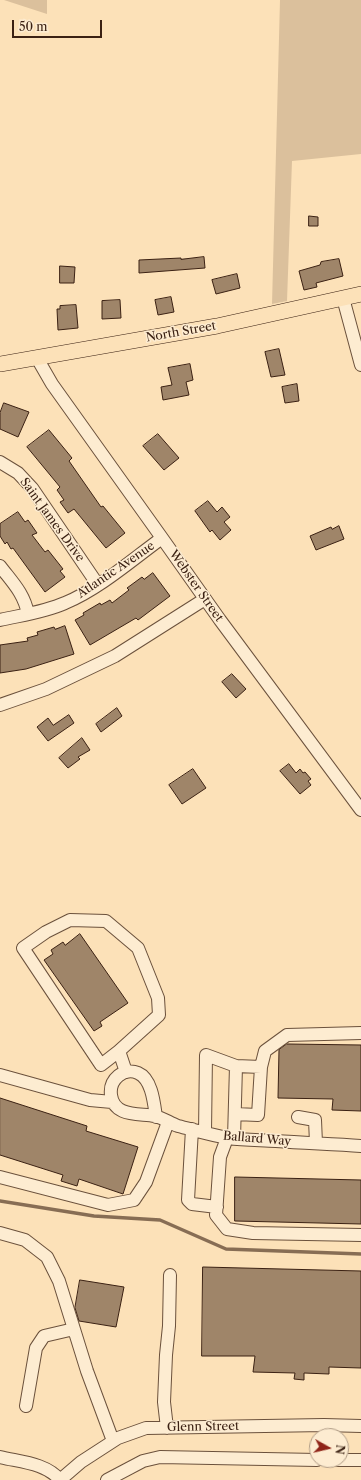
<!DOCTYPE html>
<html>
<head>
<meta charset="utf-8">
<style>
	body { margin:0 }
	#map { position:relative; width:361px; height:1480px; overflow:hidden; background:#fce1b8; font-family:"Libre Caslon Text",serif }
	canvas { display:block }
	.north { position:absolute; left:309px; top:1428px; width:40px; height:40px; box-sizing:border-box; background:#fdecd1; border:1px solid #af9b85; border-radius:50%; rotate:98deg; font-size:11px; font-weight:700; line-height:16px; text-align:center; color:#3b2113 }
	.north::after { content:''; display:block; margin:auto; width:14px; height:18px; background:#8f2418; clip-path:polygon(50% 0,100% 100%,50% 72%,0 100%) }
	.scale { position:absolute; left:12px; top:20px; width:90px; height:18px; box-sizing:border-box; border:2px solid #3b2113; border-top:0; padding-left:5px; font-size:12px; line-height:14px; white-space:nowrap; color:#3b2113; -webkit-text-stroke:3px #fdecd1; paint-order:stroke }
</style>
</head>
<body>
<div id="map">
<canvas width="361" height="1480"></canvas>
<div class="north">N</div>
<div class="scale">50 m</div>
</div>
<script>
const ctx = document.querySelector('canvas').getContext('2d');
ctx.lineJoin = 'round';
function paint(path, color) { ctx.fillStyle = color; ctx.fill(path, 'evenodd'); }
function stroke(path, color, width, dash) { ctx.strokeStyle = color; ctx.lineWidth = width; ctx.lineCap = dash ? 'butt' : 'round'; ctx.setLineDash(dash || []); ctx.stroke(path); }
function write(font, color, halo, rows, align = 'center') {
  ctx.font = font + ' "Libre Caslon Text",serif'; ctx.lineWidth = 3; ctx.setLineDash([]); ctx.textBaseline = 'middle'; ctx.strokeStyle = halo; ctx.fillStyle = color; for (const [text, x, y, turn = 0] of rows) {
    ctx.save(); ctx.translate(x, y); ctx.rotate((+turn || 0) * Math.PI / 180); ctx.textAlign = isNaN(turn) ? turn : align; if (halo) ctx.strokeText(text, 0, 0); ctx.fillText(text, 0, 0); ctx.restore();
  }
}
paint(new Path2D(`
	M4,0H47V14Z
	M280,0H361V154L292,161L287,301L272,304Z`), '#dbc09c');
stroke(new Path2D(`
	M0,1201L94,1216L160,1220L226,1249L361,1254`), '#876d54', 3.5);
const building = new Path2D(`
	M309,216L318,217V226H309Z
	M204,257L205,268L139,273V260L181,258V259Z
	M339,259L343,276L316,283L317,287L304,290L299,271L320,265L321,262Z
	M60,266L75,267L74,283H60Z
	M237,274L240,288L216,294L212,280Z
	M171,297L174,312L158,315L155,300Z
	M120,300L121,318L102,319V301Z
	M76,305L78,328L58,330L57,309H60V306Z
	M279,349L285,375L271,377L265,352Z
	M190,364L193,380L186,382L189,395L163,400L161,387L172,385L168,368Z
	M297,384L299,401L285,403L282,387Z
	M4,403L29,412L18,437L0,429V413Z
	M49,430L72,458L69,461L101,507L103,506L125,533L106,548L74,509L68,513L60,502L64,500L57,490L60,487L27,447Z
	M158,434L179,458L164,470L143,446Z
	M208,501L217,512L222,507L230,517L224,522L231,530L220,540L212,530L210,532L195,511Z
	M18,512L25,522L28,520L37,533L32,535L45,552L48,550L63,569L60,571L65,577L45,592L13,548L11,549L7,542L5,544L0,536V524Z
	M339,526L344,539L316,550L310,536L331,527L332,529Z
	M153,573L170,596L138,620L136,618L90,645L75,620L84,615L83,613L100,603L101,605L110,600L112,603L129,590L127,588L142,577L144,579Z
	M65,626L74,654L26,669L0,673V645L28,641L27,638L38,635L37,632L54,627L55,629Z
	M232,674L246,689L236,698L222,682Z
	M117,708L122,716L101,732L96,724Z
	M69,715L74,723L48,741L37,727L48,718L53,725Z
	M82,738L90,750L78,757L80,759L68,768L59,758Z
	M289,764L296,773L300,769L303,773L305,772L311,779L308,781L311,785L300,794L280,771Z
	M193,769L206,788L182,804L169,785Z
	M80,934L128,1003L100,1022L102,1026L94,1031L44,960L53,954L51,950L63,942L65,945Z
	M287,1044L361,1045V1111L332,1110L333,1099L278,1098L279,1050Z
	M0,1098L87,1126L86,1131L138,1147L123,1194L79,1179L77,1186L61,1181L63,1175L0,1155Z
	M235,1177L361,1180V1224L235,1221Z
	M203,1267L361,1271V1368L329,1367V1374L304,1373V1380L294,1379L295,1373L253,1372L255,1356H202Z
	M80,1280L124,1287L116,1327L79,1321L75,1308Z`);
paint(building, '#9f8569');
stroke(building, '#3b2113', 1);
const minor = new Path2D(`
	M343,298L361,365
	M37,358L52,384L162,538L220,620L361,810
	M0,462L18,473L32,488L98,585
	M0,566C12,582 24,593 28,614
	M0,620C22,615 45,612 65,603C99,589 133,559 162,538
	M0,705L46,689L115,656L205,599
	M119,1051L101,1065L23,948L46,932L70,920L106,921L138,948L158,998L159,1015L119,1051L126,1072
	M261,1067L265,1051L287,1035L361,1033
	M0,1075L90,1100L112,1102
	M156,1117C154,1103 152,1079 138,1073C124,1067 109,1079 111,1095C114,1117 138,1113 155,1116C163,1118 170,1123 178,1126C194,1130 211,1135 228,1138C244,1140 260,1140 276,1141C304,1143 333,1144 361,1146
	M298,1117L315,1120L316,1143
	M192,1129L188,1200L192,1204L217,1207
	M205,1132L206,1055L236,1066
	M227,1138L220,1157L216,1215L227,1229L253,1233L361,1235
	M234,1138L236,1066L261,1067L258,1115L235,1114
	M0,1177L108,1205L134,1200L146,1182L168,1122
	M0,1233L25,1240L47,1257L59,1281L87,1371L113,1441
	M26,1406L36,1348L44,1336L74,1329
	M167,1428L164,1402L166,1355L169,1326L170,1275
	M0,1457C20,1462 46,1463 60,1480
	M338,1460H361
	M60,1480L81,1462L118,1438L146,1428L324,1425L361,1426
	M107,1480L143,1461L160,1457L317,1460`);
const major = new Path2D(`
	M0,364L217,326L361,294`);
stroke(minor, '#6b513c', 14);
stroke(major, '#3b2113', 16);
stroke(minor, '#fdecd1', 12);
stroke(major, '#fce1b8', 15);
write('12px', '#3b2113', '#fdecd1', [
	["North Street",181,332,-10],
	["Saint James Drive",52,520,54],
	["Atlantic Avenue",116,570,-34],
	["Webster Street",196,586,55],
	["Ballard Way",257,1139,5],
	["Glenn Street",203,1427,-1]
]);
</script>
</body>
</html>
